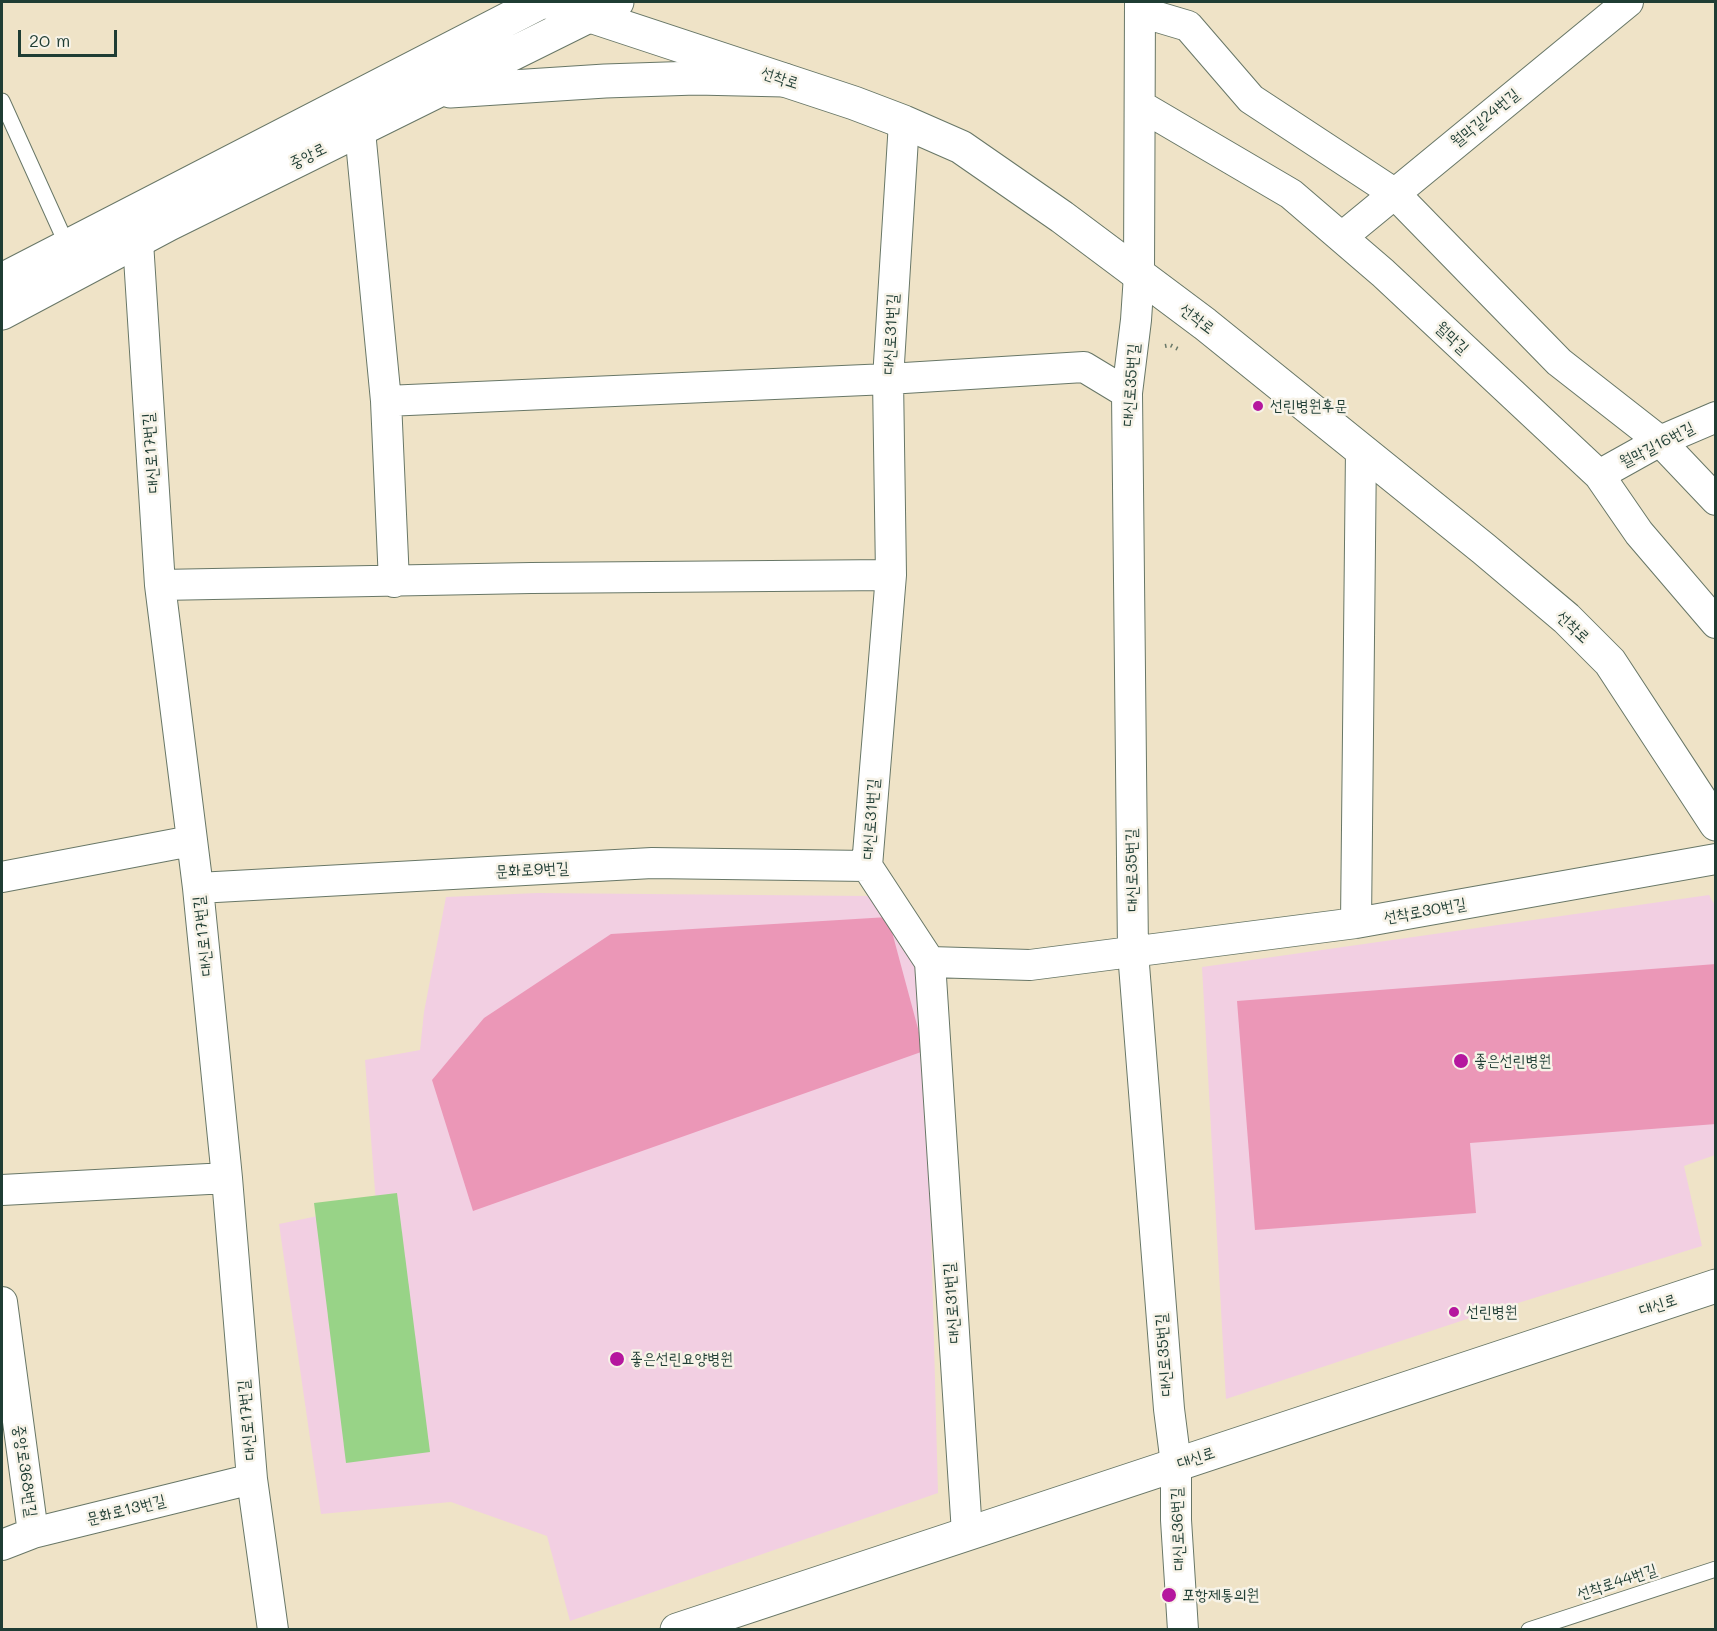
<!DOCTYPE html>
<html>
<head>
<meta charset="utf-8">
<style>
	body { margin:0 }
	#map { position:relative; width:1717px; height:1631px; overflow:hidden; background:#efe3c7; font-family:Mali,sans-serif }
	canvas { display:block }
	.frame { position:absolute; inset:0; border:3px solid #1f3d34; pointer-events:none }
	.scale { position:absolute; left:18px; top:30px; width:99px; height:27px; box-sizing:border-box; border:3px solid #1f3d34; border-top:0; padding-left:8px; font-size:18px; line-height:21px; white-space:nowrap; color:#1f3d34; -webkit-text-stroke:4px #f7f3e8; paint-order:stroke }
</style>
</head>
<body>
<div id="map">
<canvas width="1717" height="1631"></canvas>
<div class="frame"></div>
<div class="scale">20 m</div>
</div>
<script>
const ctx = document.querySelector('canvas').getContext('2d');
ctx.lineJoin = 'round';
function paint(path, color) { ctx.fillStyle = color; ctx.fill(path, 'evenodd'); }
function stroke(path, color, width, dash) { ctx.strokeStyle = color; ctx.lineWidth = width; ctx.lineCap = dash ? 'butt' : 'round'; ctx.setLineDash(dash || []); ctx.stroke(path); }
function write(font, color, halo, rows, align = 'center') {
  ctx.font = font + ' Mali,"Poor Story",sans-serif'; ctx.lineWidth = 5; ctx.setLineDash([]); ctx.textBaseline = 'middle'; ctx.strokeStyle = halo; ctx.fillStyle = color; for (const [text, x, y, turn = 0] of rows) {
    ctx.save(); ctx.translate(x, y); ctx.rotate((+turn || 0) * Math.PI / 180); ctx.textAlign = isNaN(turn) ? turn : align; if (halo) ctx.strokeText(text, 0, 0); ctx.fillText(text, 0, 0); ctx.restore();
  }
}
paint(new Path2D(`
	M537,893L868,896L906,933L925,1003L938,1493L570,1621L547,1536L451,1502L321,1514L279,1224L376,1204L365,1060L420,1050L424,1012L446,897Z
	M1709,895L1716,907L1715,1155L1684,1166L1702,1246L1476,1316L1226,1399L1202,967Z`), '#f2cfe2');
paint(new Path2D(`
	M397,1193L430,1452L346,1463L314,1203Z`), '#98d387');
paint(new Path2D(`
	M888,917L924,1051L473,1211L432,1080L484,1018L611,934Z
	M1716,964V1124L1470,1143L1476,1213L1255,1230L1237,1001Z`), '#eb97b7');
const service = new Path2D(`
	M2,101L67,245
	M1529,1630L1716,1569`);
const minor = new Path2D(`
	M1140,2L1139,275L1136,320L1127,393L1133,952L1169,1409L1176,1464V1520L1183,1630
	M1141,12L1188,26L1251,99L1394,193L1559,362L1660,441L1716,500
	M1141,106L1291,194L1383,273L1599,475L1639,533L1716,623
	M904,122L888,379L891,575L867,866L930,962L967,1533
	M360,131L386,401L394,582
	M1342,237L1628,2
	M138,242L160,585L198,888L227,1178L252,1479L273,1630
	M386,401L888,379L1084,367L1127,393
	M1599,475L1660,441L1716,417
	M160,585L531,578L891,575
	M2,877L191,841
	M198,888L652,863L867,866
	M1356,923L1361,449
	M930,962L1030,965L1356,923L1716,859
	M2,1190L227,1178
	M2,1302L33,1533
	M2,1545L33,1533L252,1479`);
const tertiary = new Path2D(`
	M548,2L854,103L904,122L961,147L1062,217L1205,324L1484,549L1566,618L1610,662L1716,824
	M677,1630L1716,1286`);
const primary = new Path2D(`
	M450,91L605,81L696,78L784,80
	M2,280L541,2
	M2,313L169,224L617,2`);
stroke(service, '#687767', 17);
stroke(minor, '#687767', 32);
stroke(tertiary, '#687767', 35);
stroke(primary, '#687767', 35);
stroke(new Path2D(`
	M1165,346L1170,345L1180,350`), '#687767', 4, [1.5, 4.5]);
stroke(service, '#fff', 15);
stroke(minor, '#fff', 30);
stroke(tertiary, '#fff', 33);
stroke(primary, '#fff', 33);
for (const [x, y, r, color] of [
	[1258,406,6,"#b5179e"],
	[1461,1061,8,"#b5179e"],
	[1454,1312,6,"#b5179e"],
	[617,1359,8,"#b5179e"],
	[1169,1595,8,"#b5179e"]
]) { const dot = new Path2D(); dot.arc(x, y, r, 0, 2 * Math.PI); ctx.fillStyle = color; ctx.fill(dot); stroke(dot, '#f7f3e8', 2); }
write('16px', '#1f3d34', '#f7f3e8', [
	["선착로",780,78,18],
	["월막길24번길",1485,118,-39],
	["중앙로",308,156,-26],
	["선착로",1197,319,37],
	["대신로31번길",891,334,-87],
	["월막길",1452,338,43],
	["대신로35번길",1131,385,-86],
	["월막길16번길",1657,445,-27],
	["대신로17번길",151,453,-94],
	["선착로",1573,627,43],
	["대신로31번길",871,819,-86],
	["문화로9번길",532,870,-3],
	["대신로35번길",1132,870,-91],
	["선착로30번길",1425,911,-10],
	["대신로17번길",203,936,-96],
	["대신로31번길",952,1303,-94],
	["대신로",1658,1305,-18],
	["대신로35번길",1164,1355,-94],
	["대신로17번길",247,1420,-95],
	["대신로",1196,1458,-18],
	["중앙로368번길",25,1471,82],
	["문화로13번길",126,1510,-14],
	["대신로36번길",1178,1529,-92],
	["선착로44번길",1617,1582,-18]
]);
write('16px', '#1f3d34', '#f7f3e8', [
	["선린병원후문",1270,406],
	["좋은선린병원",1474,1061],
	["선린병원",1466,1312],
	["좋은선린요양병원",630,1359],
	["포항제통의원",1182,1595]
], 'left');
</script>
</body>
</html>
